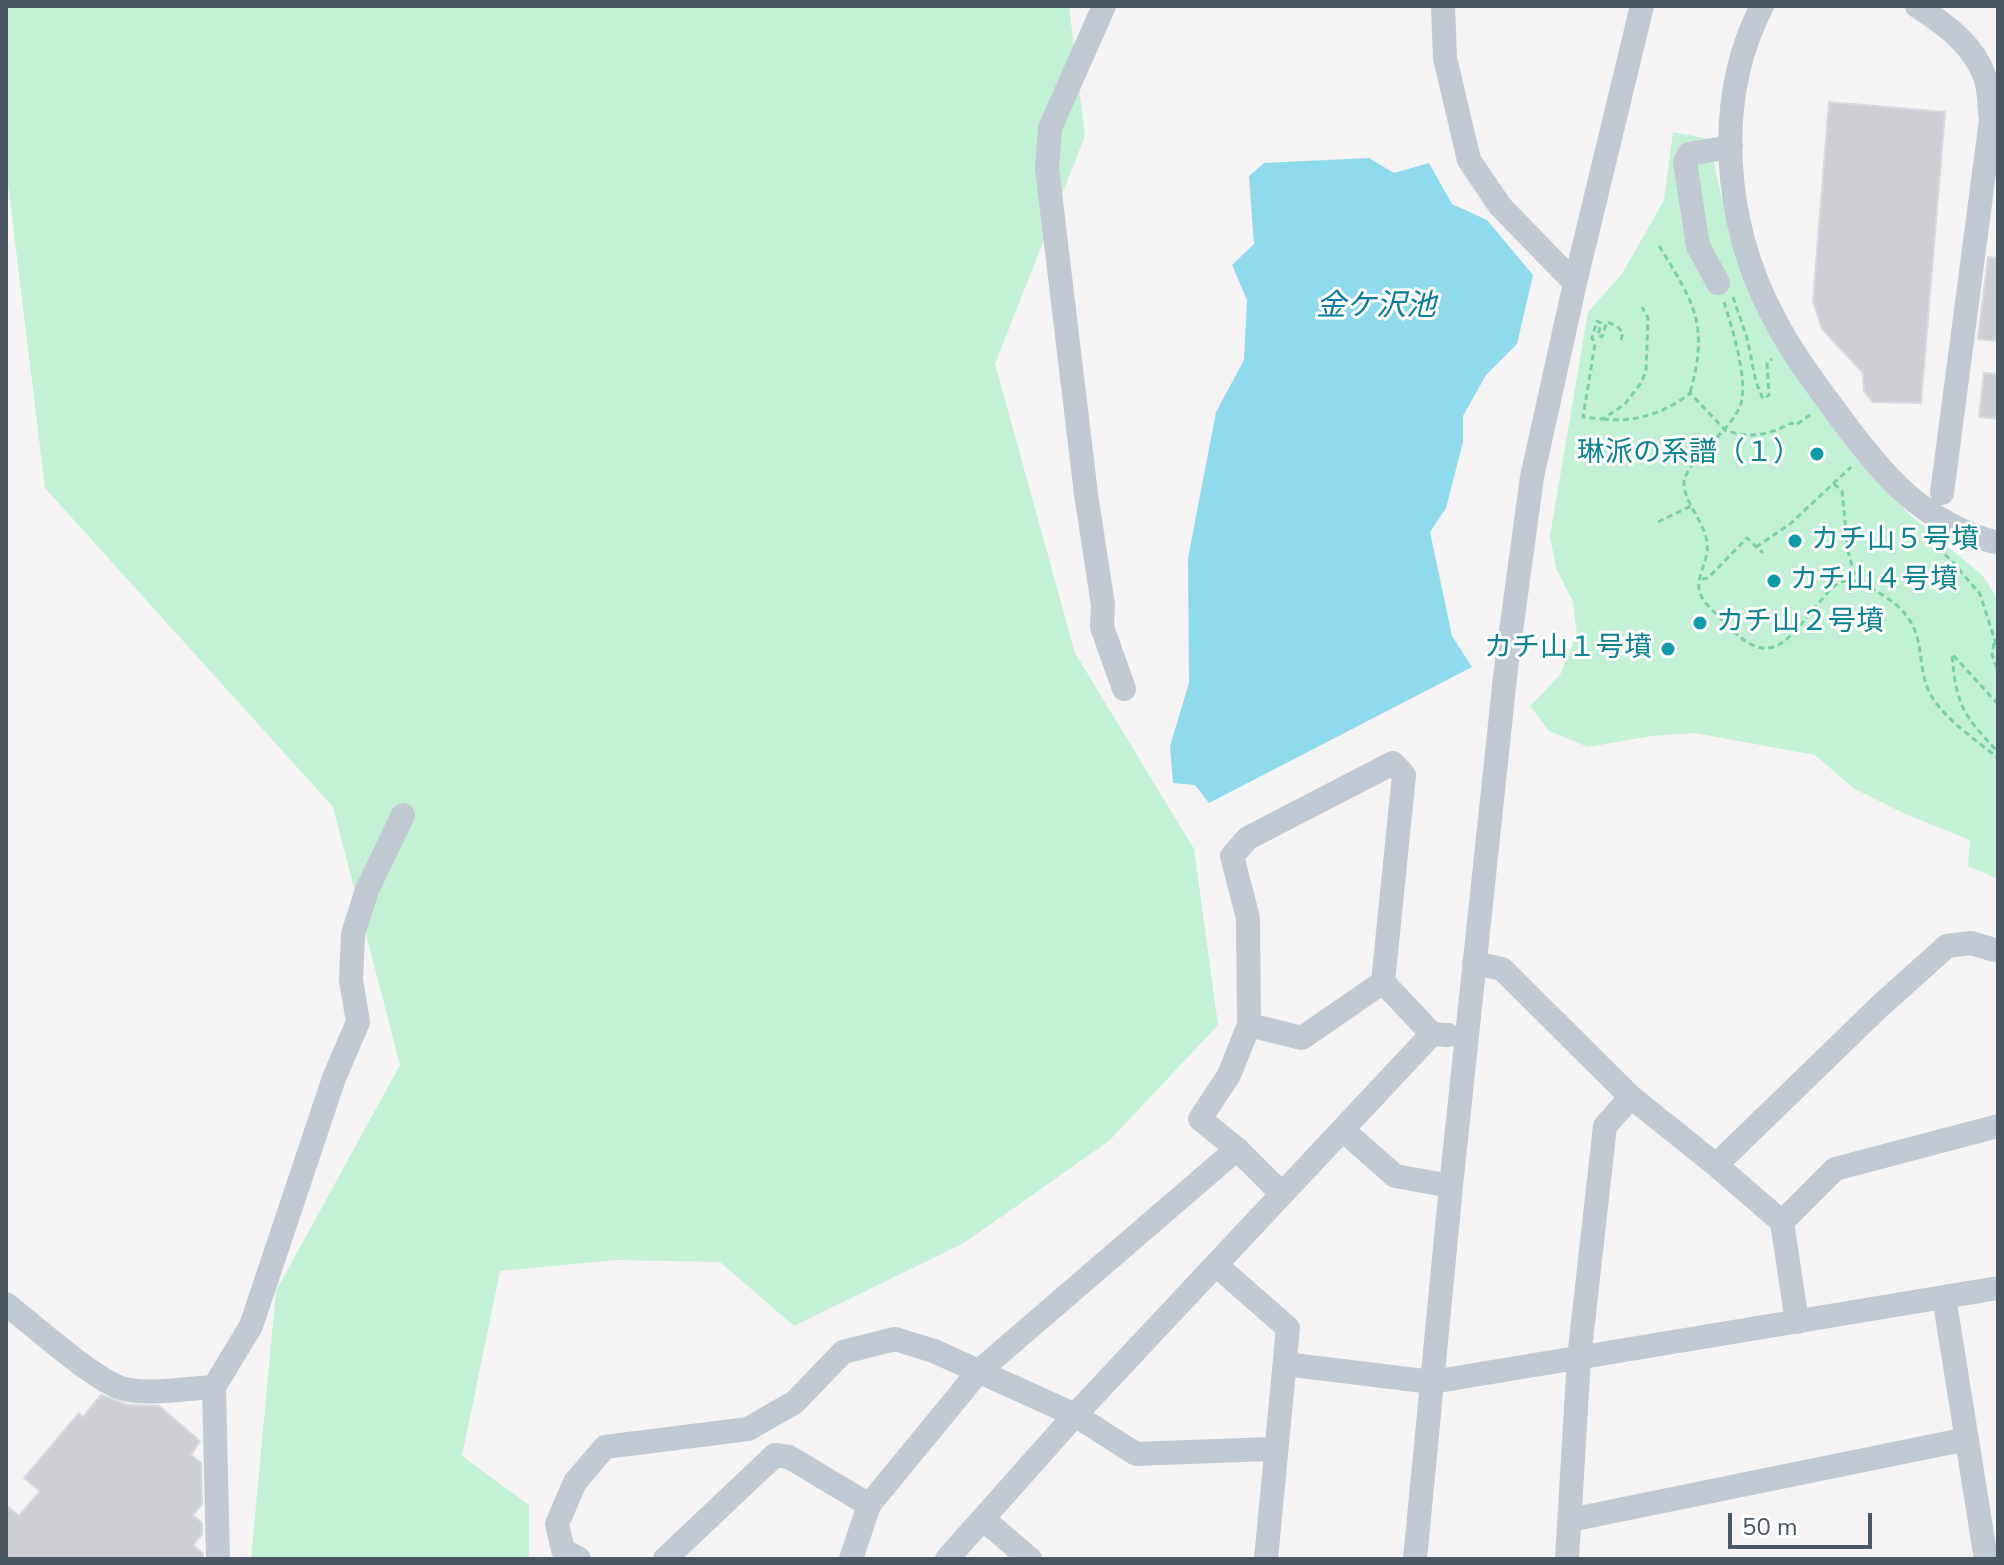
<!DOCTYPE html>
<html>
<head>
<meta charset="utf-8">
<style>
	body { margin:0 }
	#map { position:relative; width:2004px; height:1565px; overflow:hidden; background:#f5f3f3; font-family:"Nunito Sans",sans-serif }
	canvas { display:block }
	.frame { position:absolute; inset:0; border:8px solid #4a5661; pointer-events:none }
	.scale { position:absolute; left:1728px; top:1513px; width:144px; height:36px; box-sizing:border-box; border:4px solid #4a5661; border-top:0; padding-left:10px; font-size:24px; line-height:28px; white-space:nowrap; color:#4a5661; -webkit-text-stroke:6px #fff; paint-order:stroke }
</style>
</head>
<body>
<div id="map">
<canvas width="2004" height="1565"></canvas>
<div class="frame"></div>
<div class="scale">50 m</div>
</div>
<script>
const ctx = document.querySelector('canvas').getContext('2d');
ctx.lineJoin = 'round';
function paint(path, color) { ctx.fillStyle = color; ctx.fill(path, 'evenodd'); }
function stroke(path, color, width, dash) { ctx.strokeStyle = color; ctx.lineWidth = width; ctx.lineCap = dash ? 'butt' : 'round'; ctx.setLineDash(dash || []); ctx.stroke(path); }
function write(font, color, halo, rows, align = 'center') {
  ctx.font = font + ' "Nunito Sans","Noto Sans JP",sans-serif'; ctx.lineWidth = 6; ctx.setLineDash([]); ctx.textBaseline = 'middle'; ctx.strokeStyle = halo; ctx.fillStyle = color; for (const [text, x, y, turn = 0] of rows) {
    ctx.save(); ctx.translate(x, y); ctx.rotate((+turn || 0) * Math.PI / 180); ctx.textAlign = isNaN(turn) ? turn : align; if (halo) ctx.strokeText(text, 0, 0); ctx.fillText(text, 0, 0); ctx.restore();
  }
}
paint(new Path2D(`
	M6,6H1069L1085,136L995,364L1075,653L1194,849L1218,1025L1109,1141L964,1243L794,1326L720,1262L616,1260L500,1271L462,1456L529,1505V1559H251L276,1291L400,1065L333,807L45,488L6,167Z
	M1673,132L1709,139L1729,233L1759,312L1796,373L1859,462L1909,514L1982,575L1998,599V879L1968,866L1970,840L1903,813L1853,788L1815,755L1695,733L1652,736L1588,747L1549,731L1530,706L1560,675L1577,634L1573,602L1556,568L1550,536L1588,312L1622,274L1664,200Z`), '#c3f1d5');
paint(new Path2D(`
	M1369,158L1394,173L1429,163L1452,204L1487,220L1533,275L1517,344L1486,375L1463,416V442L1446,508L1430,532L1452,636L1472,667L1209,803L1195,785L1173,783L1170,746L1189,683L1188,558L1216,412L1244,360L1247,300L1232,265L1254,244L1249,176L1264,163Z`), '#90daee');
const building = new Path2D(`
	M1829,102L1945,112L1921,403L1873,402L1864,391L1863,373L1822,329L1813,301Z
	M1988,257L1998,258V341L1978,339Z
	M1984,373L1998,374V419L1979,417Z
	M101,1395L128,1405L159,1406L200,1441L191,1455L201,1463L202,1504L193,1515L202,1523V1534L193,1545L203,1554V1559H6V1505L19,1516L40,1491L24,1478L79,1413L83,1417Z`);
paint(building, '#cdcfd5');
stroke(building, '#d7d9de', 2);
stroke(new Path2D(`
	M1659,246C1695,304 1709,325 1690,393
	M1733,297L1747,338L1756,382L1763,399L1769,395L1767,363L1772,359
	M1724,302C1732,327 1748,379 1741,403C1734,430 1681,463 1684,486C1687,506 1704,522 1707,542C1710,558 1697,574 1699,589C1700,601 1717,614 1725,623C1772,673 1787,640 1822,599C1828,592 1835,583 1845,581C1859,579 1884,595 1894,603C1931,633 1913,666 1932,697C1947,721 1976,740 1998,758
	M1621,340L1623,333L1617,326L1607,322L1602,337L1598,336L1601,323L1597,321L1592,338L1595,344L1583,417L1603,419L1625,404L1641,383L1646,371L1648,318L1642,307
	M1603,419C1634,423 1666,413 1690,393L1725,430C1748,439 1770,435 1791,423L1796,425L1810,415
	M1834,484L1842,491L1848,551L1857,584
	M1658,522L1691,506
	M1922,535L1950,559L1980,594L1998,650
	M1756,547L1790,524L1851,467
	M1702,579L1708,578L1747,538L1763,553
	M1994,643L1992,655L1998,670
	M1998,704L1952,654C1956,705 1963,715 1998,752`), '#7ad0a6', 3, [6, 4]);
stroke(new Path2D(`
	M1104,6L1050,128L1047,168L1086,494L1103,605L1102,627L1124,689
	M1443,6L1445,58L1469,160L1500,206L1575,283
	M1762,6C1713,101 1724,223 1773,316C1790,350 1814,382 1837,413C1881,474 1922,523 1998,543
	M1917,6C1946,25 1973,44 1985,77C1990,90 1989,107 1991,120L1942,493
	M1718,283L1698,246L1685,162L1689,154L1731,147
	M1474,963L1502,969L1631,1097L1716,1165L1782,1222L1797,1322
	M1249,1025L1302,1038L1383,982
	M1343,1130L1395,1176L1451,1186
	M1237,1149L1282,1194
	M1716,1165L1880,1006L1947,946L1971,943L1998,951
	M1782,1222L1835,1169L1998,1126
	M1216,1265L1288,1328L1266,1559
	M1944,1297L1986,1559
	M6,1304C33,1325 92,1378 121,1388C146,1396 188,1388 214,1387
	M1285,1364L1432,1382L1998,1288
	M983,1519L1030,1559
	M1570,1520L1967,1439
	M218,1559L214,1387L251,1326L334,1078L358,1022L351,980L353,934L367,890L403,815
	M579,1559L563,1550L557,1524L575,1482L605,1447L748,1429L795,1402L843,1352L895,1339L934,1351L1075,1415L1136,1454L1270,1449
	M665,1559L775,1455L789,1457L869,1505
	M851,1559L869,1505L979,1371L1237,1149L1200,1119L1229,1075L1249,1025L1248,918L1232,856L1248,838L1393,763L1404,775L1383,982L1432,1034
	M947,1559L1075,1415L1432,1034L1448,1035
	M1415,1559L1451,1186L1506,668L1532,477L1575,283L1642,6
	M1567,1559L1579,1358L1605,1126L1631,1097`), '#c1cad2', 24);
for (const [x, y, r, color] of [
	[1817,454,8,"#0f9aa8"],
	[1795,541,8,"#0f9aa8"],
	[1774,581,8,"#0f9aa8"],
	[1700,623,8,"#0f9aa8"],
	[1668,649,8,"#0f9aa8"]
]) { const dot = new Path2D(); dot.arc(x, y, r, 0, 2 * Math.PI); ctx.fillStyle = color; ctx.fill(dot); stroke(dot, '#fff', 3); }
write('28px', '#0d838f', '#fff', [
	["琳派の系譜（１）",1801,454,"right"],
	["カチ山５号墳",1811,541],
	["カチ山４号墳",1790,581],
	["カチ山２号墳",1716,623],
	["カチ山１号墳",1652,649,"right"]
], 'left');
write('italic 30px', '#0c7c9b', '#fff', [
	["金ケ沢池",1376,308]
]);
</script>
</body>
</html>
